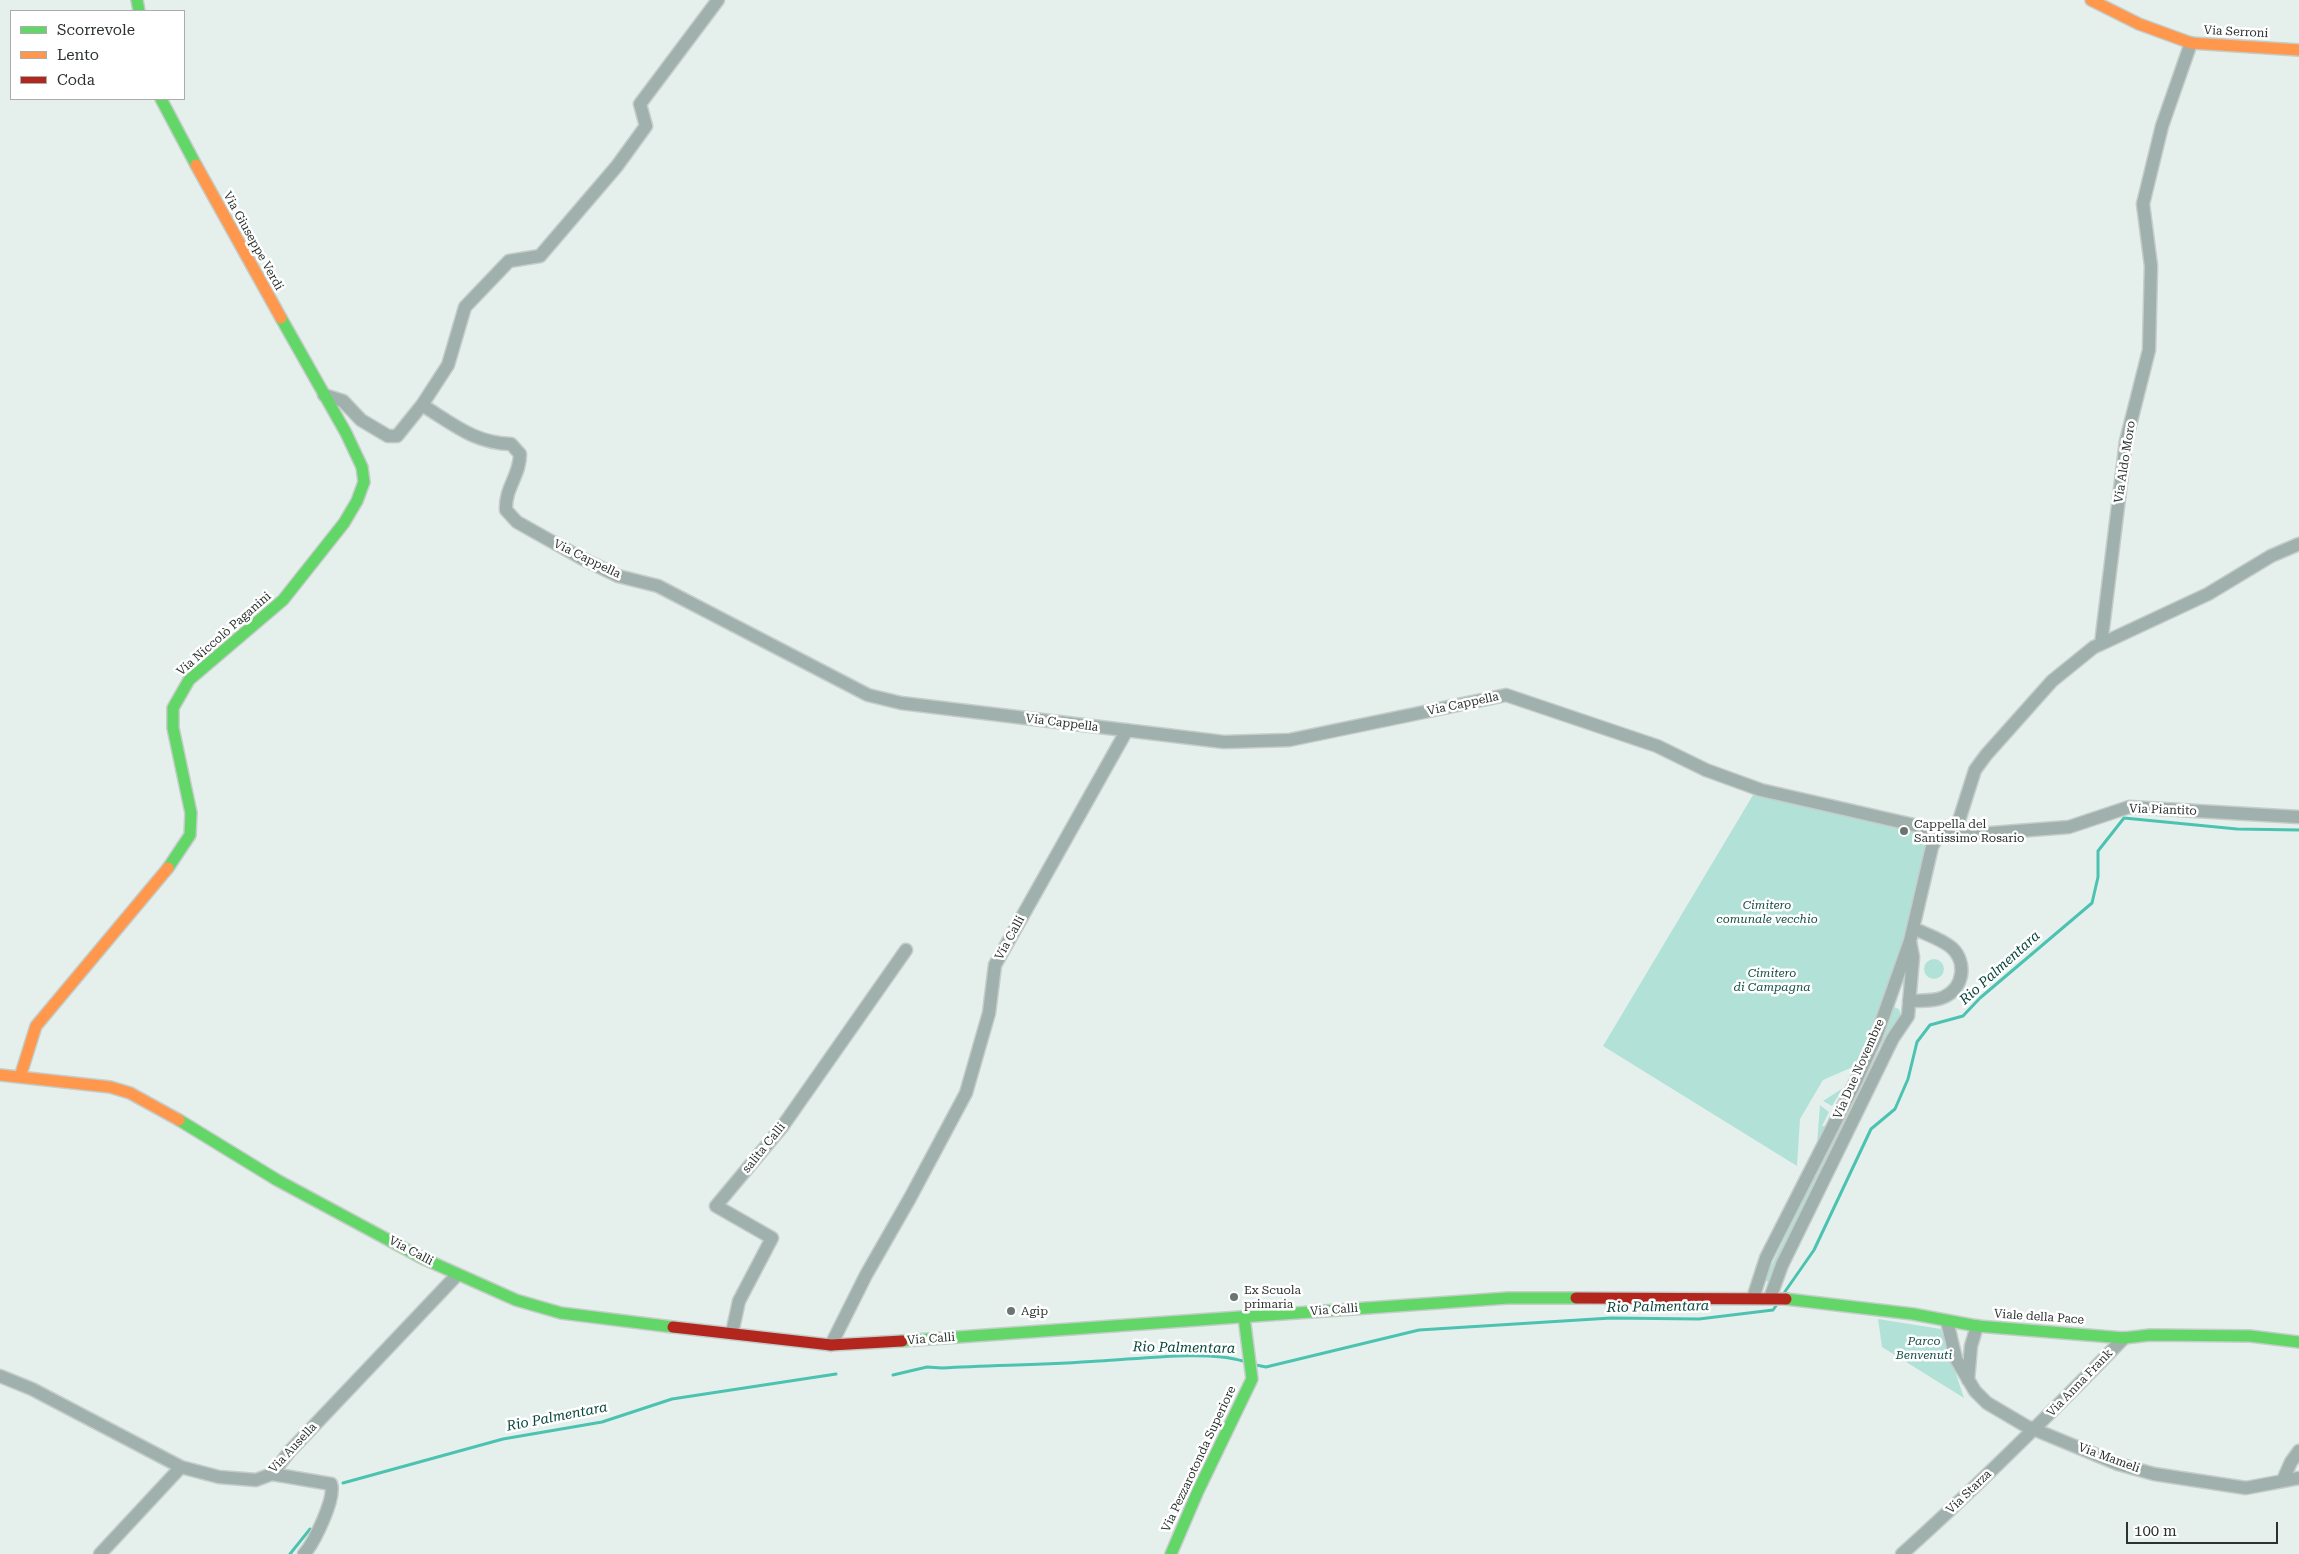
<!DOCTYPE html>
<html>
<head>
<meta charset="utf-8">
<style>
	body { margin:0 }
	#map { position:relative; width:2299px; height:1554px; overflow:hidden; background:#e5f0ed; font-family:"Roboto Serif",serif }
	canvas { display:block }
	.legend { position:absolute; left:10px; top:10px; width:175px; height:90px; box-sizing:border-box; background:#fff; border:1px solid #aaadac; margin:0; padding:6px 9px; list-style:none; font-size:15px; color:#2b3230 }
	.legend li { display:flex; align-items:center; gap:10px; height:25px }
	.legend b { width:25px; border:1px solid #aaadac }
	.scale { position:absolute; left:2126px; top:1522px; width:152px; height:22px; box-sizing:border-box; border:2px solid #2b3230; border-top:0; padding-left:6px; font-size:15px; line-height:18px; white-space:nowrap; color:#2b3230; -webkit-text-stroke:4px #fff; paint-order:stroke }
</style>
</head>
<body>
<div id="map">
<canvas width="2299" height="1554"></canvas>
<ul class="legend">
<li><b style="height:6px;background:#63d668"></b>Scorrevole</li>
<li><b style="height:6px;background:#ff974d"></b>Lento</li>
<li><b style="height:6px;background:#b3261e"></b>Coda</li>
</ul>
<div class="scale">100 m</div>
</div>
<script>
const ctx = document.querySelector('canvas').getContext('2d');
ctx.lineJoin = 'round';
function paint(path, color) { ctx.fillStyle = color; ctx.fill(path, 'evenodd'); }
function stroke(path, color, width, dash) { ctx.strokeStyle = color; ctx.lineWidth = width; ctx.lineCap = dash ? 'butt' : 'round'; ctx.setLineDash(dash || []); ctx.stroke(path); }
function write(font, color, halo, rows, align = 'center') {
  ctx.font = font + ' "Roboto Serif",serif'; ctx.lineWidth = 5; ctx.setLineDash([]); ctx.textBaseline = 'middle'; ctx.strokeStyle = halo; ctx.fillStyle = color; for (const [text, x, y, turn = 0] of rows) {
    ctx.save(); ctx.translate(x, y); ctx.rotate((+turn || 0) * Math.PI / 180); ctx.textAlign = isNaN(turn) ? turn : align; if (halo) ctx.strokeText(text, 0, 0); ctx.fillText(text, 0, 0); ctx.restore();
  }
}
paint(new Path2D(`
	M1756,790L1932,831L1906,932L1864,1053L1855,1066L1823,1080L1800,1119L1797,1166L1603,1046Z
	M1924 969a10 10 0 1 1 20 0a10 10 0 1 1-20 0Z
	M1894,1007L1899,1009L1901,1015L1879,1055C1882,1039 1883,1020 1894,1007Z
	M1843,1088L1832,1106L1823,1101Z
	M1860,1088L1862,1090L1770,1282H1768L1765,1279L1856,1089Z
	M1820,1105L1829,1112L1822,1126H1827L1817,1144Z
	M1878,1319L1941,1329L1964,1398L1882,1347Z`), '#b2e2d7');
stroke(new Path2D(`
	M1784,1293L1814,1250L1871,1129L1895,1109L1908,1079L1917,1042L1930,1025L1963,1016L1980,998L2092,903L2098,877V851L2124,818L2237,829L2299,830
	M1256,1365L1266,1367L1419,1330L1611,1318L1699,1319L1773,1310L1778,1303
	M893,1375L927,1367L942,1368C994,1365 1046,1365 1099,1361C1138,1359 1207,1350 1243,1361
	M343,1483L503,1439L602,1422L672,1399L836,1374
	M290,1554L310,1529`), '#4cc2b0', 3);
const street = new Path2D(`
	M324,395L343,401L361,420L388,436H397L422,405C453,424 474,443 511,444L520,454C520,476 505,487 506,510L517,522L583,559L618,576L658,586L868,695L901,703L1224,742L1289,740L1506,695L1657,746L1706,770L1761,790L1940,831L1979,834L2069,827L2129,807L2299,817
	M422,405L448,365L465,307L509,261L540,256L617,166L646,126L640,104L718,0
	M2101,644L2208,594L2271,556L2299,544
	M1955,833L1975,770L1986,755L2052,681L2094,647L2101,644L2126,441L2149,350L2151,266L2143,204L2162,126L2191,43
	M1909,1001C1921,1000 1934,1002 1944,997C1964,988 1967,962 1952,948C1942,939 1925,934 1913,928
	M1753,1298L1766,1258L1856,1081L1876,1037L1910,941L1932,847L1940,831
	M1770,1298L1782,1265L1893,1038L1908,1016L1913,957L1910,941
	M1947,1321L1956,1359L1975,1391L1987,1403L2026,1426L2118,1464L2154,1474L2246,1488L2299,1478
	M732,1333L739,1301L772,1238L716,1206L782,1127L906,950
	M831,1345L866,1275L910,1198L966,1093L989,1013L995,965L1127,730
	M0,1376L32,1389L181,1467L219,1477L256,1480L272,1474L290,1451L457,1275
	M1968,1380L1971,1346L1977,1326
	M272,1474L331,1484C336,1498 314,1543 304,1554
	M2283,1480L2291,1462L2299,1451
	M100,1554L181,1467
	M1902,1554C1979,1485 2052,1412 2124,1338`);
const fast = new Path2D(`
	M137,0L139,11
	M161,99L196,165
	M168,868L190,835L191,813L173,728V708L189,680L283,600L344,523L357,501L364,482L362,467L346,433L281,318
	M179,1120L277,1180L422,1258L516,1300L561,1313L673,1327
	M1786,1299L1913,1314L1977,1326L2124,1338L2150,1335L2250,1336L2299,1342
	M902,1341L1508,1298H1576
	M1171,1554L1198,1491L1252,1379L1244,1317`);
const slow = new Path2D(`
	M2091,0L2139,24L2191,43L2299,50
	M196,165L281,318
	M0,1075L110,1087L130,1093L179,1120
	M20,1077L36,1026L168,868`);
const jam = new Path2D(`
	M1576,1298L1786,1299
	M673,1327L831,1345L902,1341`);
stroke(street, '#c4cdca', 15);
stroke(fast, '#c4cdca', 14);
stroke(slow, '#c4cdca', 14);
stroke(jam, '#c4cdca', 14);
stroke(street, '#a0b0ac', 12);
stroke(fast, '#63d668', 11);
stroke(slow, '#ff974d', 11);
stroke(jam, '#b3261e', 11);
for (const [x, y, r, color] of [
	[1904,831,5,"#6c7472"],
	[1234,1297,5,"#6c7472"],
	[1011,1311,5,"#6c7472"]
]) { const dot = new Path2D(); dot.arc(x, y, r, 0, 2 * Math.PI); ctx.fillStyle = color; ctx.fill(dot); stroke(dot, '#fff', 2); }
write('12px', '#2b3230', '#fff', [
	["Via Serroni",2236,32,3],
	["Via Giuseppe Verdi",253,241,61],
	["Via Aldo Moro",2125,462,-81],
	["Via Cappella",587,559,26],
	["Via Niccolò Paganini",224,634,-41],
	["Via Cappella",1463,704,-12],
	["Via Cappella",1062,723,7],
	["Via Piantito",2163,810,2],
	["Via Calli",1010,938,-61],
	["Via Due Novembre",1859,1069,-66],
	["salita Calli",764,1148,-51],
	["Via Calli",411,1251,28],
	["Via Calli",1334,1310,-4],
	["Viale della Pace",2039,1317,4],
	["Via Calli",931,1339,-4],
	["Via Anna Frank",2080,1383,-46],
	["Via Ausella",293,1448,-47],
	["Via Mameli",2109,1458,20],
	["Via Pezzarotonda Superiore",1199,1459,-65],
	["Via Starza",1969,1492,-44]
]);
write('12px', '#2b3230', '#fff', [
	["Cappella del",1914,824],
	["Santissimo Rosario",1914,838],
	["Ex Scuola",1244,1290],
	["primaria",1244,1304],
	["Agip",1021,1311]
], 'left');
write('italic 12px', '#175045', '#fff', [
	["Cimitero",1767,905],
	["comunale vecchio",1767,919],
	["Cimitero",1772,973],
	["di Campagna",1772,987],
	["Parco",1924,1341],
	["Benvenuti",1924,1355]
]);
write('italic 14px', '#09463b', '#fff', [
	["Rio Palmentara",2000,968,-42],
	["Rio Palmentara",1658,1307,-1],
	["Rio Palmentara",1184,1348,1],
	["Rio Palmentara",557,1417,-11]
]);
</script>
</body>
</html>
